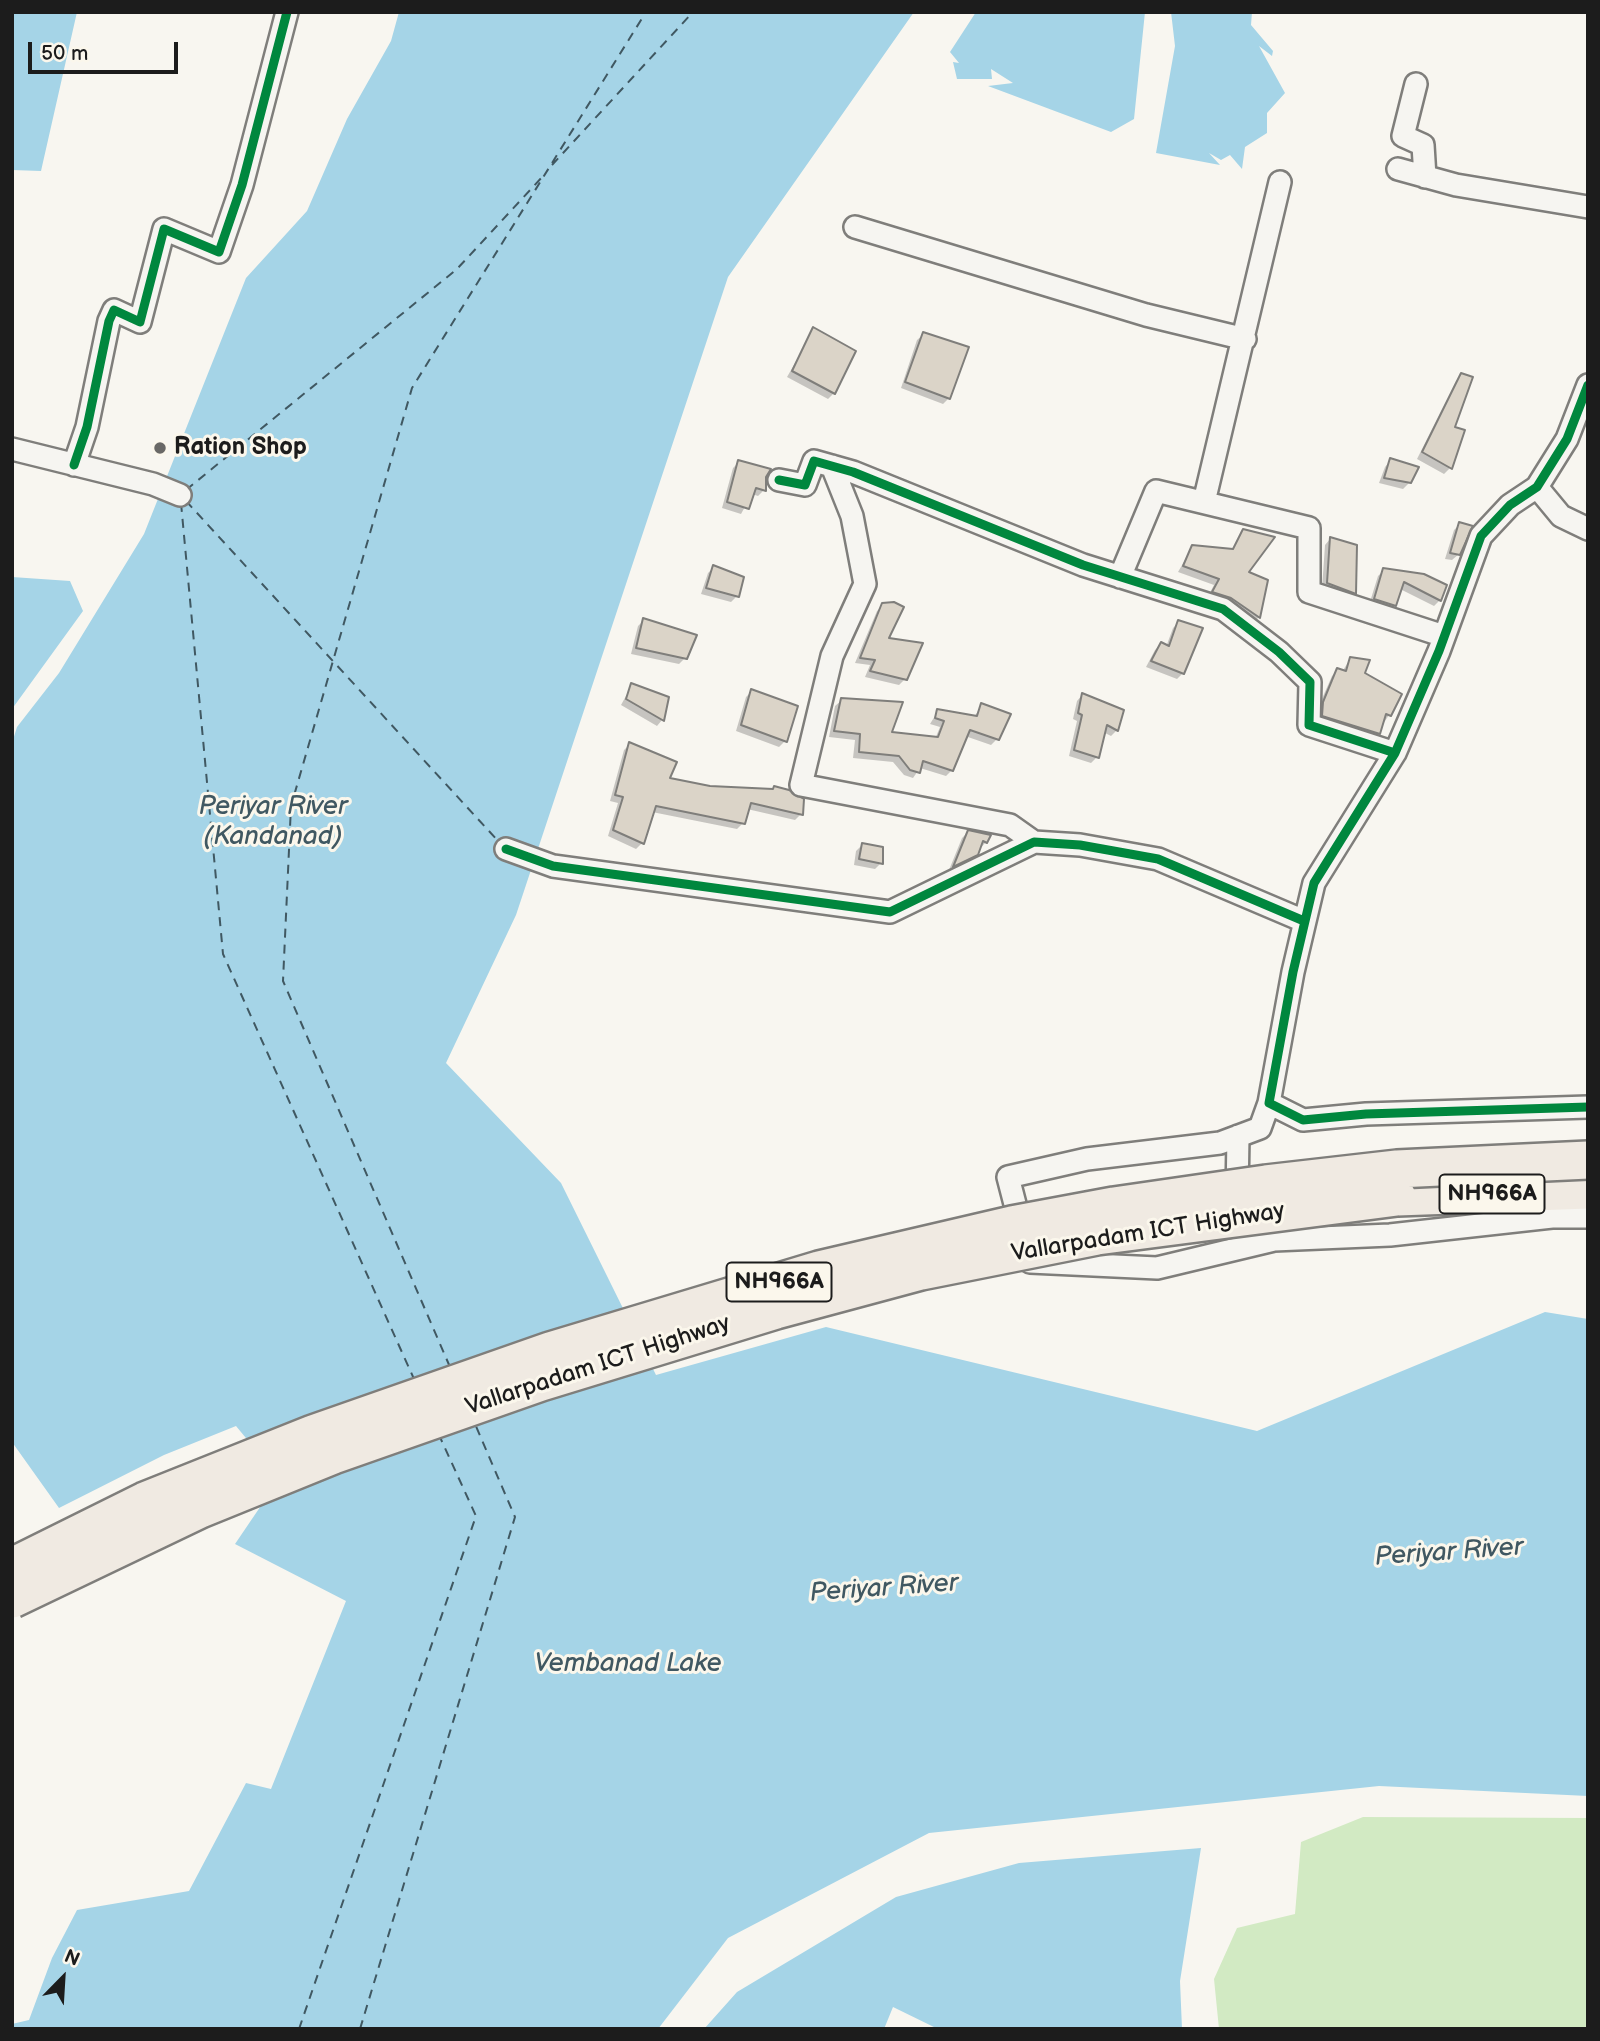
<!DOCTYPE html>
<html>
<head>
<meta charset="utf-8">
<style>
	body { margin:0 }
	#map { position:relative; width:1600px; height:2041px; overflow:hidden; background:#f8f6f0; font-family:"Balsamiq Sans",sans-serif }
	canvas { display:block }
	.frame { position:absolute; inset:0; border:14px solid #1c1c1c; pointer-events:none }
	.north { position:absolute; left:28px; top:1943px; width:70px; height:70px; -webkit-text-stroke:5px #fbf7ec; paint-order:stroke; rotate:24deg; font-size:19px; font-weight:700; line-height:28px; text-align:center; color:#1c1c1c }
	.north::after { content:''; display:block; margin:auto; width:24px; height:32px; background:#1c1c1c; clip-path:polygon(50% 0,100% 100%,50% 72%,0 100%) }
	.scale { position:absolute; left:28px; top:42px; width:150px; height:32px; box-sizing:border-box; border:4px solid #1c1c1c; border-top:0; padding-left:9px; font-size:21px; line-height:24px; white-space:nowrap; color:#1c1c1c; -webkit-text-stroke:5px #fbf7ec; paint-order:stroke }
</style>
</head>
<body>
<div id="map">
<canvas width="1600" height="2041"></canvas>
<div class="frame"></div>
<div class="north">N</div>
<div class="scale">50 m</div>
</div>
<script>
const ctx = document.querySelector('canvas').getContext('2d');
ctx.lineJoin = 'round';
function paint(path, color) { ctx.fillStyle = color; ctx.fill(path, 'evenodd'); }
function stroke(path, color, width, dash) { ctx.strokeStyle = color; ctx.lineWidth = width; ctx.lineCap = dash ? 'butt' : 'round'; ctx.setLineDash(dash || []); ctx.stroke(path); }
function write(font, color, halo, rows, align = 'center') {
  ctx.font = font + ' "Balsamiq Sans",sans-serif'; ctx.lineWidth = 6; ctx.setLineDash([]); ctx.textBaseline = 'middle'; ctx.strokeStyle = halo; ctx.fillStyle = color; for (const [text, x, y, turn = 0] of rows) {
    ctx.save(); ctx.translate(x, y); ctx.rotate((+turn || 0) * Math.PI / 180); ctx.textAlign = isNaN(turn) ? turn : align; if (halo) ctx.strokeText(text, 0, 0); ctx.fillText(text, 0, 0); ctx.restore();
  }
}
paint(new Path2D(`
	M1363,1817L1588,1818V2029H1219L1214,1979L1237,1928L1295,1914L1301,1842Z`), '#d2eac3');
paint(new Path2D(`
	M12,12H77L41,171L12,170Z
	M399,12H914L728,277L516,915L446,1063L561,1183L656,1375L826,1327L1257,1431L1545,1312L1588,1319V1796L1379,1786L929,1833L728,1938L658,2029H12V2024L29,2020L52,1958L77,1910L189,1891L246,1783L271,1789L346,1601L235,1544L273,1488L255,1449L236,1426L164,1455L59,1508L12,1442V743L17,727L59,673L144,534L246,278L307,211L347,119L391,41Z
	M976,12H1145L1134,119L1111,132L988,86L1013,83L991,69L992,79H957L953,62L959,63L950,52Z
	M1171,12H1252L1251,25L1273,51L1272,56L1259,46L1285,93L1267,113V133L1245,147L1242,169L1230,155L1221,160L1209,153L1220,165L1156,153L1175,46Z
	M12,577L70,581L83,611L12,709Z
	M1201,1848L1180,1981L1182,2029H938L893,2007L884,2029H704L737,1992L896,1897L1019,1863Z`), '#a5d4e7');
paint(new Path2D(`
	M814,330L834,393L828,399L787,377Z
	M924,334L949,398L943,404L901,388L917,340Z
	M1462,375L1453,428L1463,431L1450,468L1444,474L1417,459L1456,381Z
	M1391,460L1410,482L1403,489L1379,483L1385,467Z
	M739,462L765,476L764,490L758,496L752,494L741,514L722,508L733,468Z
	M1460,524L1459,554L1452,560L1445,559L1454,530Z
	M1244,531L1246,573L1266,581L1259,617L1253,623L1207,598L1214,585L1178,572L1193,546L1231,551Z
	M1330,539L1355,592L1349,598L1322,589L1325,545Z
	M714,567L737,596L731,602L701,594L708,573Z
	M1384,570L1440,600L1434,606L1400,589L1394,605L1388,612L1369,605L1378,576Z
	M883,605L886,639L905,679L899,685L865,677L870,665L855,663L877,611Z
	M644,620L685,658L679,664L631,654L638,626Z
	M1179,622L1183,673L1177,679L1146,667L1155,650L1161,644L1166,647L1173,628Z
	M1350,659L1389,715L1373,739L1317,721V710L1332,676L1338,670L1342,672Z
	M632,685L667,698L662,720L657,726L621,705Z
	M752,691L785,741L779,747L736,731L746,697Z
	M1082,695L1117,730L1111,736L1103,732L1097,757L1091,763L1069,756L1077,721L1073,719L1077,701Z
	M842,700L890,734L935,739L940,727L930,724L938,711L974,717L982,705L997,739L991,745L965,736L952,770L946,776L920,768L913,778L904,775L893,762L853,758L855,740L829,737L835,706Z
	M630,744L667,779L801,814L795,820L747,809L743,823L737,829L652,812L642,843L636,849L608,836L618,803L610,801L624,750Z
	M968,832L986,842L970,860L949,870L962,838Z
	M862,845L881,863L875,869L854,865L856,851Z`), '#0003');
stroke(new Path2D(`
	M552,165L693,12
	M186,490L457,269L544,175
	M186,501L499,842
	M181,503L223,954L414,1379
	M450,1367L283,981L291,806L412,388L646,12
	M299,2029L476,1516L439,1435
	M360,2029L515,1517L475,1424`), '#405862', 2, [9, 7]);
const building = new Path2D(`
	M813,327L856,351L835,394L792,371Z
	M923,332L969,347L950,399L905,382Z
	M1461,373L1473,377L1455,427L1465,430L1452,469L1422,452Z
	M1390,458L1419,467L1411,483L1384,478Z
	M738,460L771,469L766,477V491L756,488L749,509L727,502Z
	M1459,522L1473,526L1460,555L1450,553Z
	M1243,529L1275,537L1249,572L1268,580L1260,618L1231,598L1212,592L1219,579L1183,566L1192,545L1233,549Z
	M1330,537L1357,545L1356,594L1327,583Z
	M713,565L744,577L739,597L706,588Z
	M1383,568L1424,574L1447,585L1441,601L1404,582L1396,606L1374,599Z
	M894,602L904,607L889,638L923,643L907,680L870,671L875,660L860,658L882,603Z
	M643,618L697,635L687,659L636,648Z
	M1178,620L1203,628L1184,674L1151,661L1161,642L1169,646Z
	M1350,657L1370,660L1365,673L1402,694L1391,716L1386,714L1380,734L1322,716L1323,702L1337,668L1346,671Z
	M631,683L669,697L664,721L626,699Z
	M751,689L798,706L787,742L741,725Z
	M1082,693L1124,710L1118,731L1107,725L1099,758L1074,750L1082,715L1078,713Z
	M841,698L903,702L892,732L938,737L944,721L935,718L937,709L977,716L981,703L1011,714L999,740L970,730L953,771L923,761L920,773L910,770L899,756L859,752L860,734L834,731Z
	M629,742L677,762L670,778L710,786L773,789L774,786L789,790L804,799L803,815L751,803L745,824L656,806L644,844L613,830L623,797L615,795Z
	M968,830L991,835L987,843L983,841L978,855L953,867Z
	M862,843L883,847V864L859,859Z`);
paint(building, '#dbd4c8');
stroke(building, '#7f7e7b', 2);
const street = new Path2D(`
	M1416,84L1403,136L1423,145L1425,177
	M1398,169L1456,185L1588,207
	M855,227L1146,315L1245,339
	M1588,385L1567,439L1537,487L1510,505L1481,536L1439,651L1395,753L1314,883L1293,972L1269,1103L1303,1120L1366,1114L1588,1107
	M12,449L153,484L180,495
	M74,465L87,427L109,321L114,310L140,322L164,229L219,252L242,185L287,12
	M832,466L852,516L865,584L832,656L801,785L1010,825L1034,842
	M779,480L805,485L814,461L853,472L1083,565L1223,609L1279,652L1310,682L1309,725L1395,753
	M1537,487L1561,516L1588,529
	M1204,502L1280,182
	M1120,577L1156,491L1309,528V592L1444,636
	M506,849L553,866L890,912L1034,842L1080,845L1158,859L1304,921
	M1269,1103L1260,1128L1220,1143L1087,1159L1008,1177L1030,1262L1157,1268L1274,1240L1390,1235L1552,1217H1588
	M1237,1197L1238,1136`);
const highway = new Path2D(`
	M1397,1197L1588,1190`);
stroke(street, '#7f7e7b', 26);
stroke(highway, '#7f7e7b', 42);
stroke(street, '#f6f5f1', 21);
stroke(highway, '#f0eae2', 37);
const highwayBridge = new Path2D(`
	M12,1567L145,1501L313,1434L550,1351L819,1270L1012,1225L1114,1206L1266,1184L1397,1169L1588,1160
	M12,1599L200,1509L333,1455L541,1382L776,1310L921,1271L1097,1236L1397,1197`);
stroke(highwayBridge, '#7f7e7b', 42, []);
stroke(highwayBridge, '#f0eae2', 37);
stroke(new Path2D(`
	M1588,385L1567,439L1537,487L1510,505L1481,536L1439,651L1395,753L1314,883L1293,972L1269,1103L1303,1120L1366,1114L1588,1107
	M74,465L87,427L109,321L114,310L140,322L164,229L219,252L242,185L287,12
	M779,480L805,485L814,461L853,472L1083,565L1223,609L1279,652L1310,682L1309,725L1395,753
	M506,849L553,866L890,912L1034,842L1080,845L1158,859L1304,921`), '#00873e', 9);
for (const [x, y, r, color] of [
	[160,448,7,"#696866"]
]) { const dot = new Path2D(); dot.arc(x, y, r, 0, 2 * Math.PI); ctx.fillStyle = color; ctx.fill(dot); stroke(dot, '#fbf7ec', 2.5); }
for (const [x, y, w] of [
	[1492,1194,105],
	[779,1282,105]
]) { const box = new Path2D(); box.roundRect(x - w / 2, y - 19.5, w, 39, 5); ctx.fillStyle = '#fbf7ec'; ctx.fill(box); stroke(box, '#1c1c1c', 2); }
write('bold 23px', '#1c1c1c', null, [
	["NH966A",1492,1194],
	["NH966A",779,1282]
]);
write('bold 24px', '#1c1c1c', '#fbf7ec', [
	["Ration Shop",174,448]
], 'left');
write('24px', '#1c1c1c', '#fbf7ec', [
	["Vallarpadam ICT Highway",1148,1233,-9],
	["Vallarpadam ICT Highway",598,1366,-18]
]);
write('italic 26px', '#405862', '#fbf7ec', [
	["Periyar River",273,807],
	["(Kandanad)",273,837],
	["Periyar River",1449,1553,-4],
	["Periyar River",884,1589,-4],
	["Vembanad Lake",628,1664]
]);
</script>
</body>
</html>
